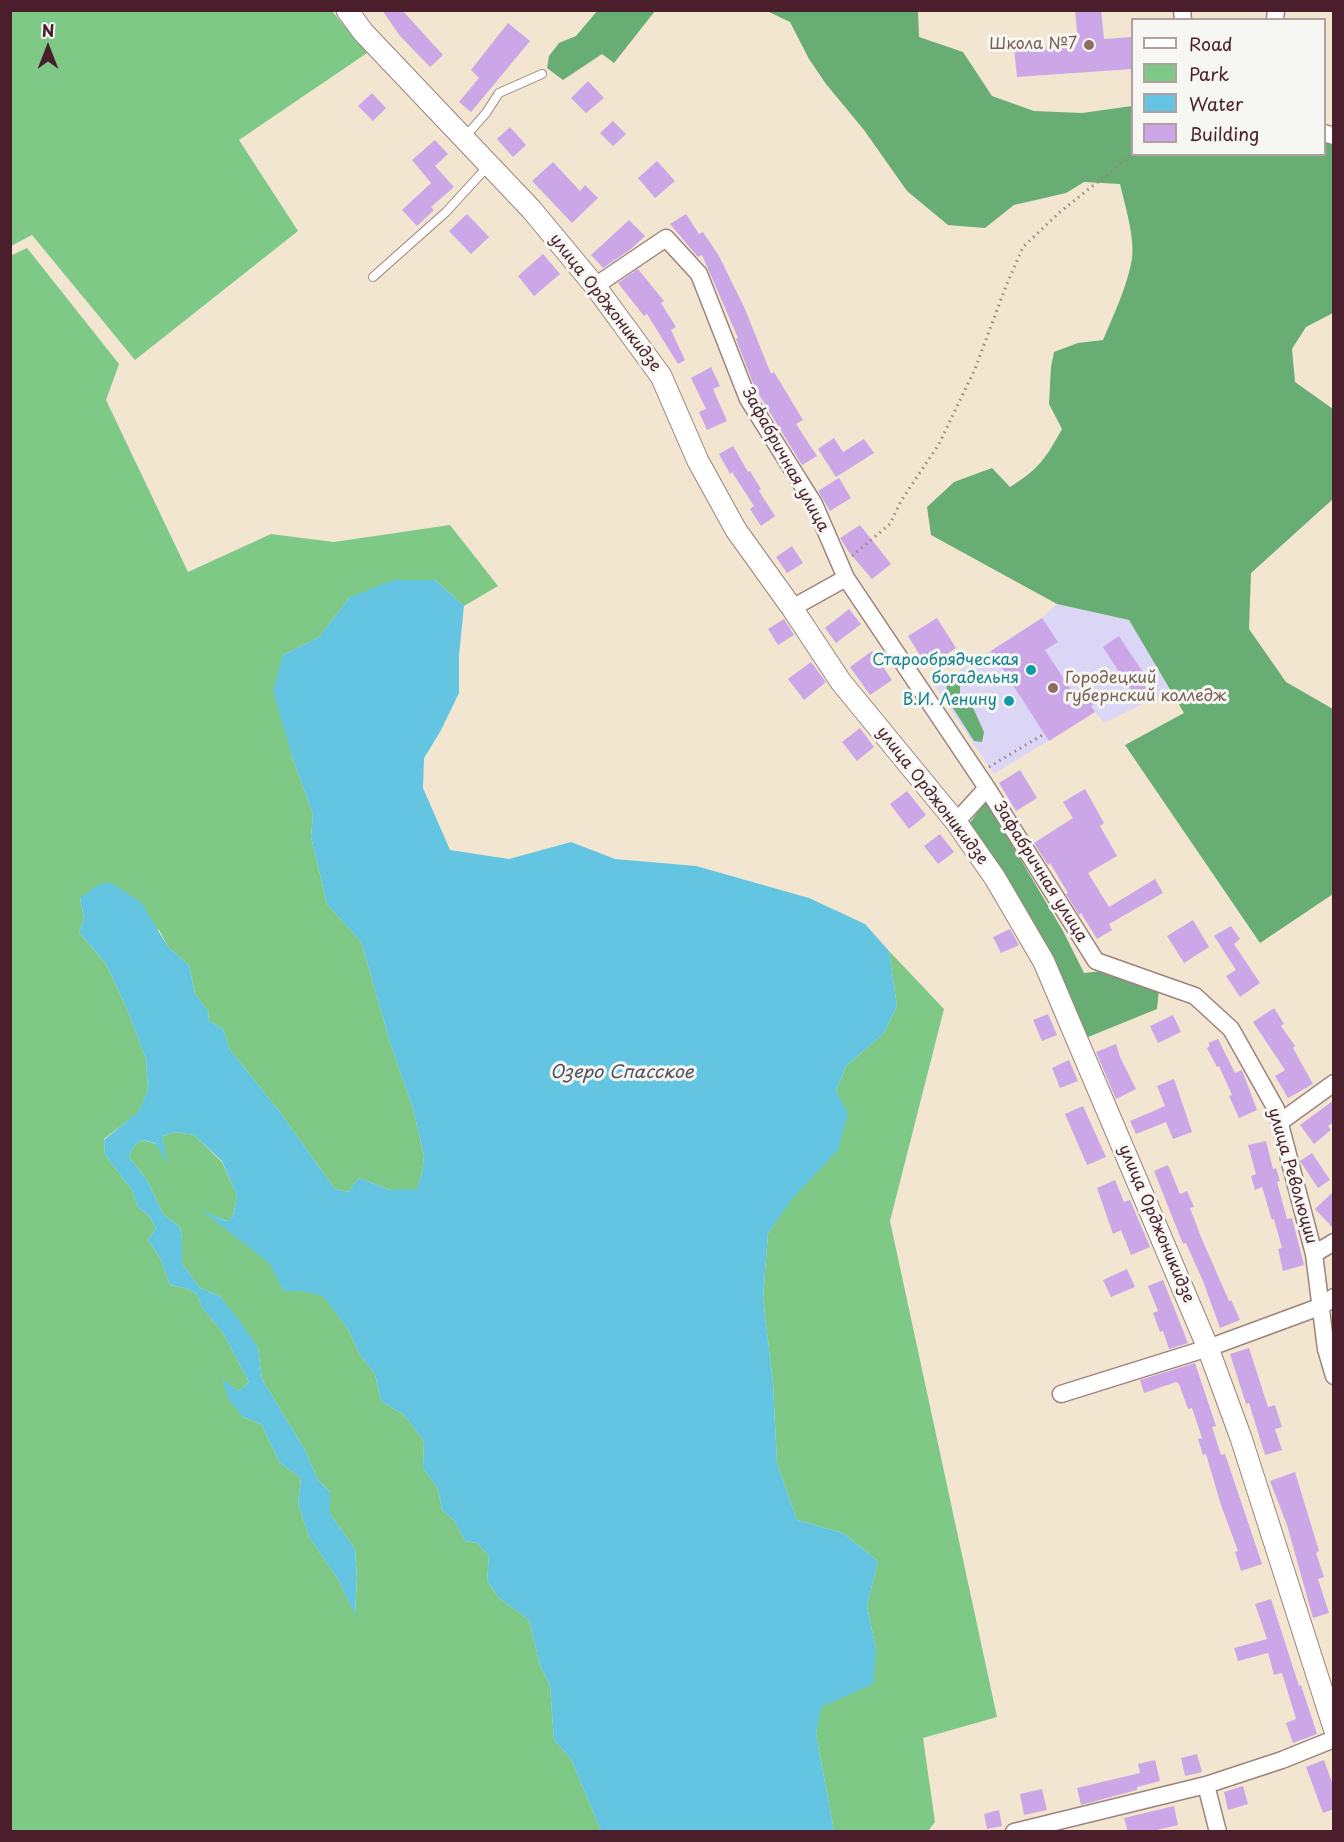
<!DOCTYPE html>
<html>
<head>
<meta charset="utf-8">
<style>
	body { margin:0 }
	#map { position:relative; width:1344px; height:1842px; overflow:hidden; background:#f2e6d0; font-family:"Playpen Sans",sans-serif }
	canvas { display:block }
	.frame { position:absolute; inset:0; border:12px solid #4a1f2b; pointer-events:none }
	.legend { position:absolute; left:1131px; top:18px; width:195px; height:138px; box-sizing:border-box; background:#f6f6f2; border:2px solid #b1a0a2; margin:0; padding:8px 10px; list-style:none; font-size:18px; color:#4a1f2b }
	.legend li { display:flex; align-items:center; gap:12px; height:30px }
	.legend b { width:30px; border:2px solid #b1a0a2 }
	.north { position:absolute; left:18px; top:18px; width:60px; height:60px; -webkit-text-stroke:4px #f6f6f2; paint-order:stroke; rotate:0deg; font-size:16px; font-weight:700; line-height:24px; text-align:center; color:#4a1f2b }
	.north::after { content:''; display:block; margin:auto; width:21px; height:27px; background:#4a1f2b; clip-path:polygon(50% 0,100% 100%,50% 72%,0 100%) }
</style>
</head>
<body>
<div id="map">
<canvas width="1344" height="1842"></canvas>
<div class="frame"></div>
<ul class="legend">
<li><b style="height:8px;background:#fff"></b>Road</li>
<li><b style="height:16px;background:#7fc987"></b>Park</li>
<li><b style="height:16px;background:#63c5e1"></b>Water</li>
<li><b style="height:16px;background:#cba7e7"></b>Building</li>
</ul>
<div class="north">N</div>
</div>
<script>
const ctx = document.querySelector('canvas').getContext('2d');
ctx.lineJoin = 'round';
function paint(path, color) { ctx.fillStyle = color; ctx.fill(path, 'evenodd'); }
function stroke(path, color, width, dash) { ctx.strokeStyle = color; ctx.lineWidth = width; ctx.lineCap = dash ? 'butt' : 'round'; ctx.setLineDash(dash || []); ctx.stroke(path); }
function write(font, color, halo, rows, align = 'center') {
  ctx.font = font + ' "Playpen Sans",sans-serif'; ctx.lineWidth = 6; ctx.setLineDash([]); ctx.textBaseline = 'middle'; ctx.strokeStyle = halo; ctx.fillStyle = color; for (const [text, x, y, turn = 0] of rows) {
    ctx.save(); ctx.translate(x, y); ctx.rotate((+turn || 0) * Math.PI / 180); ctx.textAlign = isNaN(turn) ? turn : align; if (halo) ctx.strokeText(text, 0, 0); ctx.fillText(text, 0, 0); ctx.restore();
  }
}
paint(new Path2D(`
	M1057,604L1129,620L1171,690L1104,723L1095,712L994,774L935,686L1042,618Z`), '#dcd6f6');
paint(new Path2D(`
	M11,11H332L367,53L239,140L298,231L135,360L32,235L11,246Z
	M27,248L119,364L106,400L188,572L271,534L334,542L450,525L498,586L464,606L435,580L350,597L319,637L283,655L292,756L313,815L311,837L327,904L361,942L391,1045L413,1109L424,1155L422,1173L417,1190H390L359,1178L348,1192L335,1189L279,1111L230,1050L223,1029L209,1021L208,1011L195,994L189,965L168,947L159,930L80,898L84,919L79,932L106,964L127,1009L146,1059L148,1089L139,1112L104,1139L105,1155L132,1190L138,1207L149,1216L156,1228L148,1240L160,1258L170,1285L185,1288L197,1294L202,1308L223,1333L249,1382L239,1391L222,1380L243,1417L261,1424L280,1463L301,1478L298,1503L309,1537L338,1579L355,1614L357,1578L355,1549L330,1514V1492L318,1480L305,1450L262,1379L258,1348L220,1296L200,1288L182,1263V1238L180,1227L163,1214L147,1180L129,1157L133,1147L142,1140L164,1146L162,1136L176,1132L194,1135L222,1162L237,1196L233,1216L227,1221L204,1212L270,1263L284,1291H301L323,1295L348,1329L360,1355L375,1374L381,1401L404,1415L424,1441L423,1468L438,1489L442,1510L454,1520L465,1541L477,1543L489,1556L487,1581L499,1598L529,1620L540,1665L550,1686L554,1740L571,1759L601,1831L11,1832L10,256Z
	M889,951L944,1009L890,1221L997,1717L923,1738L935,1822L928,1831H834L816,1734L820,1707L876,1649L867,1606L878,1561L843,1533L797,1520L777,1463L773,1383L763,1298L768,1233L847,1114L836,1091L846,1066L884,1033L897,1006Z`), '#7fc987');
paint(new Path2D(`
	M598,10L655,11L614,63L602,54L563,80L547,68L549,56L559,43L576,36Z
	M767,11H918L919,37L963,52L992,96L1034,111L1082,113L1132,106V154H1324L1325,142L1333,145V313L1306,327L1292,349L1295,382L1333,409V499L1251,573L1249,629L1286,682L1333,709V894L1260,943L1125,745L1184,713L1129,620L1057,604L931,535L927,507L954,482L992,468L1010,487C1039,469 1046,458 1062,429L1049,404L1051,367L1054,352L1078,343L1103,340C1114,314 1127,287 1132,259C1135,238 1125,205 1120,184L1084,182L1066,193L1014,205L985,228L948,225L907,191L864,130L826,84L809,59L790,22Z
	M966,671L973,674L974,685L960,686V694L969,699L984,732L982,742L974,741L946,697L947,683Z
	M986,801L1063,931L1084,973L1103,971L1159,989L1157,1009L1088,1037L1056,966L969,824Z`), '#67ad74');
paint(new Path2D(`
	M394,580H435L464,606L459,655V693L440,732L424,758L423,788L450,850L509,859L571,842L615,859L696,866L809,898L865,924L889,951L897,1006L884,1033L846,1066L836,1091L848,1114L838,1150L792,1199L768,1233L763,1298L773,1383L777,1463L797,1520L843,1533L878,1561L867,1606L876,1649L873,1684L821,1707L816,1734L834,1831H601L571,1759L554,1740L550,1686L540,1665L529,1620L499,1598L487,1581L489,1556L477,1543L465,1541L454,1520L442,1510L438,1489L423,1468L424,1441L404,1415L381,1401L375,1374L360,1355L348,1329L323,1296L301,1291H284L269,1263L201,1210L226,1221L233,1216L237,1196L222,1161L194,1135L176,1132L162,1136L168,1164L155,1143L142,1140L133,1147L129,1157L147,1180L163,1214L180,1227L182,1238V1263L200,1288L220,1296L242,1324L258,1348L262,1379L305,1450L318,1480L330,1492V1514L355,1549L357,1578L355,1615L338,1579L309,1537L298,1503L301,1478L280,1463L261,1424L243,1417L229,1400L222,1379L239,1391L249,1382L223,1333L202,1308L197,1294L185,1288L170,1285L160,1258L148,1240L156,1228L149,1216L138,1207L132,1190L105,1155L104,1140L139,1111L148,1089L146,1059L127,1009L106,964L79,932L84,919L80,898L100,884L111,883L141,902L168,947L189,965L195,994L208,1011L209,1021L223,1029L230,1050L279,1111L335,1189L348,1192L359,1178L390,1190L417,1189L422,1173L424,1155L413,1109L391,1045L361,942L327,904L311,837L313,815L292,756L273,691L283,655L319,637L350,597Z`), '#63c5e1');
paint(new Path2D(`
	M382,10H402L443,55L430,67L400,36Z
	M1075,10H1101L1104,39L1132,37V69L1017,77L1014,48L1078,43Z
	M508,23L530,41L471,112L459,102L479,78L471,70Z
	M588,81L604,98L586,113L571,98Z
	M372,93L386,108L373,121L358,106Z
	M613,121L626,134L613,146L600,133Z
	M510,127L526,145L513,157L497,139Z
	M435,140L448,154L435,166L454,187L431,207L434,210L417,226L402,210L431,183L412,160Z
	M657,161L675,181L655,198L638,178Z
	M553,162L580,191L585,185L598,198L572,223L532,181Z
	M467,214L489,237L471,254L449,231Z
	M686,214L699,234L703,232L719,256L745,309L771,374L774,372L803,420L796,424L817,456L802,465L755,388L736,339L738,338L702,255L698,257L670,224Z
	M629,220L645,236L631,249L603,268L591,255Z
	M543,254L560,274L534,296L518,276Z
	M638,269L664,301L661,303L676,327L671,330L685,360L678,364L647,314L644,316L618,283Z
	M711,367L720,386L713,389L727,421L707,430L699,412L706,409L691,378Z
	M834,438L843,452L864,439L874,453L836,477L818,449Z
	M733,446L748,472L750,471L761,489L759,491L775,516L761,526L750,509L754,506L732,472L730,474L719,454Z
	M839,478L851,498L830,511L818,491Z
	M860,525L891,564L872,579L848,551L840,538Z
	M792,546L803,563L787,573L776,557Z
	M849,609L861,624L836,643L825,628Z
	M937,618L956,648L927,667L908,636Z
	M1042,618L1058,642L1045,650L1073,693L1086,684L1097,702L1091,706L1095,712L1049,741L991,651Z
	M784,619L794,635L778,645L768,629Z
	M1119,636L1156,692L1139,703L1103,647Z
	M872,651L892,680L870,695L850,667Z
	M811,662L826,682L804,700L788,679Z
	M860,728L874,747L857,761L842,742Z
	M1020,770L1037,798L1016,811L999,783Z
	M1085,789L1104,823L1100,826L1117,856L1088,873L1109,907L1155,879L1163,893L1109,924L1112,930L1097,939L1081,913L1079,915L1066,894L1068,893L1050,863L1048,865L1034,843L1073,818L1063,802Z
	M907,791L926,815L909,829L890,804Z
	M940,834L954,852L938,864L924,846Z
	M1193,920L1209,947L1184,963L1167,936Z
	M1231,926L1240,939L1234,944L1260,983L1240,997L1226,976L1236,970L1214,936Z
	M1010,929L1019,945L1001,953L993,937Z
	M1274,1008L1284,1024L1281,1026L1295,1046L1293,1048L1313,1084L1288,1098L1275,1076L1285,1070L1253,1022Z
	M1048,1014L1057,1035L1042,1041L1033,1020Z
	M1173,1015L1181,1032L1158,1043L1150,1026Z
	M1218,1039L1235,1073L1242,1070L1257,1110L1239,1118L1229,1096L1232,1095L1219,1066L1217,1067L1207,1048L1210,1046L1208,1043Z
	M1116,1044L1120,1057L1136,1089L1116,1099L1096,1052Z
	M1069,1060L1078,1081L1060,1088L1052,1068Z
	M1174,1079L1192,1132L1173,1139L1166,1122L1136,1134L1130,1121L1165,1106L1157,1086Z
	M1334,1100V1122L1328,1126L1331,1130L1314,1144L1300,1125Z
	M1083,1106L1106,1157L1087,1165L1065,1114Z
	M1266,1141L1273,1169L1276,1168L1280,1181L1277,1182L1287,1219L1292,1218L1304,1265L1283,1271L1278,1249L1282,1248L1274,1219L1272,1220L1262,1187L1255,1190L1251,1176L1256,1174L1248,1145Z
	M1312,1153L1330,1180L1318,1188L1300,1161Z
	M1168,1165L1180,1194L1187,1191L1194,1207L1190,1208L1201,1237L1229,1301L1231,1300L1240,1320L1220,1328L1203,1281L1186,1243L1183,1244L1154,1171Z
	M1115,1180L1124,1202L1130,1200L1150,1247L1131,1255L1121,1230L1113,1234L1097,1188Z
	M1334,1191V1229L1315,1209Z
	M1127,1269L1135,1287L1111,1297L1103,1280Z
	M1163,1280L1188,1343L1169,1349L1163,1331L1160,1332L1153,1313L1158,1311L1148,1286Z
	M1249,1348L1268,1407L1275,1405L1282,1427L1275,1429L1282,1450L1265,1455L1249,1403L1246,1404L1230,1354Z
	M1195,1363L1216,1426L1212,1427L1221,1455L1225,1454L1262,1564L1241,1571L1235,1552L1238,1551L1221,1505L1206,1454L1203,1455L1198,1439L1202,1438L1192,1408L1188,1409L1179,1384L1176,1382L1144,1393L1140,1380Z
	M1295,1472L1319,1551L1316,1553L1324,1577L1318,1579L1329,1613L1313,1618L1287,1525L1270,1481Z
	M1271,1599L1299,1686L1301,1685L1317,1734L1293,1743L1286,1723L1296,1719L1282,1673L1274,1675L1268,1653L1238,1661L1234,1648L1267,1639L1255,1604Z
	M1197,1754L1202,1772L1185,1776L1181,1758Z
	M1155,1760L1160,1781L1137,1787V1790L1081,1805L1077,1788L1140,1773L1138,1764Z
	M1324,1760L1334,1788V1809L1323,1813L1306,1767Z
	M1243,1786L1248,1804L1228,1810L1224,1792Z
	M1042,1789L1047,1810L1024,1815L1020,1794Z
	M1174,1806L1178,1825L1149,1832H1128L1124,1818Z
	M999,1810L1002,1826L987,1829L984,1814Z`), '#cba7e7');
const service = new Path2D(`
	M464,138L486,113L499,93L542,74
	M373,277L446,212L488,166`);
const minor = new Path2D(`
	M1182,10L1183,20
	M1275,20L1276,10
	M1324,133L1334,136
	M595,286L666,238L699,274L748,399L814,504L846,578L987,788L1096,961L1195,996L1231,1029L1276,1109L1314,1254L1326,1349L1334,1376
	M792,608L846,578
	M956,822L987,788
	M1280,1122L1334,1083
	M1314,1254L1334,1242
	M1061,1394L1208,1348L1322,1306L1334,1297
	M1206,1785L1218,1832
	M1014,1832L1206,1785L1282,1760L1334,1739`);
const tertiary = new Path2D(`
	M347,10L363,32L531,209L595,286L661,376L698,461L736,530L792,608L841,682L956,822L995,878L1044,962L1208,1348L1241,1438L1334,1728`);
stroke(service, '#9e827e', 10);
stroke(minor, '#9e827e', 19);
stroke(tertiary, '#9e827e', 23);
stroke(new Path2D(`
	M852,556L890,524L901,501L939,444L975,369L1006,286L1023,247L1060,212L1133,154
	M989,767L1044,734`), '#9e827e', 3, [1.5, 4.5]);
stroke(service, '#fff', 8);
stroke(minor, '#fff', 16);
stroke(tertiary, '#fff', 21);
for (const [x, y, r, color] of [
	[1089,45,6,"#8d6e63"],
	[1031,670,6,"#0f9aa8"],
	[1053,688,6,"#8d6e63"],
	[1009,701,6,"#0f9aa8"]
]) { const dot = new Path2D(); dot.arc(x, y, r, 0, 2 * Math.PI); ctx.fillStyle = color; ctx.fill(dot); stroke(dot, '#f6f6f2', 2); }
write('16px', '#785e54', '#f6f6f2', [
	["Школа №7",1077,45],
	["Городецкий",1065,679,"left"],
	["губернский колледж",1065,697,"left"]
], 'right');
write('16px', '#4a1f2b', '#f6f6f2', [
	["улица Орджоникидзе",605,303,52],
	["Зафабричная улица",785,460,61],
	["улица Орджоникидзе",932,796,52],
	["Зафабричная улица",1040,872,58],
	["улица Революции",1292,1176,74],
	["улица Орджоникидзе",1156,1224,67]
]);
write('16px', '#0d838f', '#f6f6f2', [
	["Старообрядческая",1019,661],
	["богадельня",1019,679],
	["В.И. Ленину",997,701]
], 'right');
write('italic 18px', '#525162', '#f6f6f2', [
	["Озеро Спасское",622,1073]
]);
</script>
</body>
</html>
